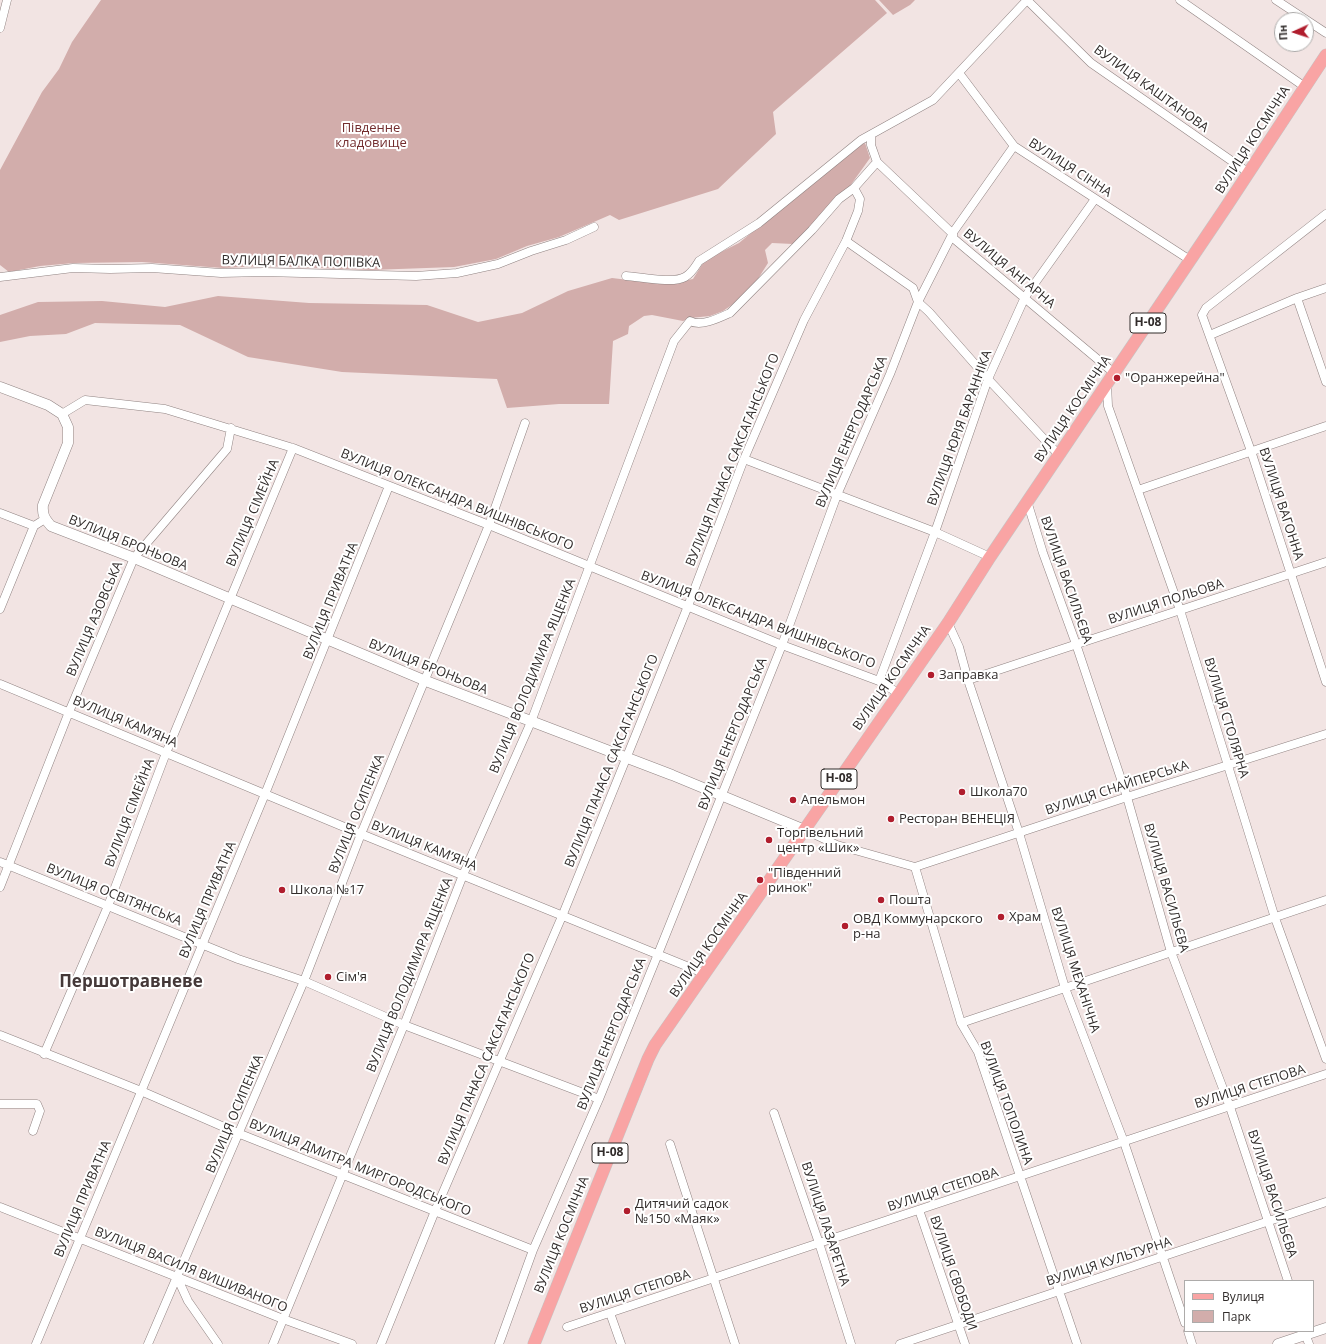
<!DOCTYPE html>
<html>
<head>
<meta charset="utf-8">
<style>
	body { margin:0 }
	#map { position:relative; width:1326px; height:1344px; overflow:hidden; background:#f2e4e3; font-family:"Open Sans",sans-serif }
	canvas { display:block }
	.legend { position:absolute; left:1184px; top:1280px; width:130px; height:52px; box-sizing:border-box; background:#fff; border:1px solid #adabaa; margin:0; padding:5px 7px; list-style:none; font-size:12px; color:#312c2b }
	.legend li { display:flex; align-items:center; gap:8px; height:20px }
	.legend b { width:20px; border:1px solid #adabaa }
	.north { position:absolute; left:1274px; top:12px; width:40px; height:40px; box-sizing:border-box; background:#fff; border:1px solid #adabaa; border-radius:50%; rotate:267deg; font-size:11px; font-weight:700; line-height:16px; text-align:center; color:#312c2b }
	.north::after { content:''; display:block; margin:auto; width:14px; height:18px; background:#b01d2d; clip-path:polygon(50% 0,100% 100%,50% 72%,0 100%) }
</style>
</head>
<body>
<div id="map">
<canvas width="1326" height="1344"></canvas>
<ul class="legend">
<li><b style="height:5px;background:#f9a4a4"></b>Вулиця</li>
<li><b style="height:11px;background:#d2adab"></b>Парк</li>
</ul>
<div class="north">Пн</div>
</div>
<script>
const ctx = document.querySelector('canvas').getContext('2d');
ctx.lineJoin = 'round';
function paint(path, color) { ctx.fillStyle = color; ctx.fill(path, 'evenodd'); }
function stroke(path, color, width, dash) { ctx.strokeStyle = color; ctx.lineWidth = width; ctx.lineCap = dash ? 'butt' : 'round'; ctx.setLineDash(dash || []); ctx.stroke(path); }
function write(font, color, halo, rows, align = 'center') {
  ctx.font = font + ' "Open Sans",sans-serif'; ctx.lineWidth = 4; ctx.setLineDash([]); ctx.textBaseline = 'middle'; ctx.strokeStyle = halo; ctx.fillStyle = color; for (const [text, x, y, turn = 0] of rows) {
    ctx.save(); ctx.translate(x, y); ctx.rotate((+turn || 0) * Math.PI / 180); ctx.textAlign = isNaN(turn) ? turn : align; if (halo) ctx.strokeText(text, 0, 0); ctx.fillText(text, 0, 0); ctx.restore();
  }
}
paint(new Path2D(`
	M101,0H875L887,13L773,112L776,134L718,189L619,220L610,215L559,237L527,246L496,259L454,267L371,270L263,266L223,268L142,262L74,263L40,266L9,272L0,265V170L42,92L59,69L72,42Z
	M879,0H915L910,5L893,15Z
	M865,143L870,158L850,186L793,244L772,243L765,250L768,263L756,282L736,302L723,311L710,316L690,318L683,321L652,315L644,316L629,326L628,334L613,341L609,404H559L507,408L497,379L342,372L248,357L180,325L95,323L66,334L30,336L0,342V315L38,302L102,301L165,307L218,296L309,303L427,305L478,322L522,313L568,291L612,278L645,282H677L693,279L705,260L739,243L854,148Z`), '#d2adab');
const minor = new Path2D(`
	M1027,0L1091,63L1249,173
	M1180,0L1305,87
	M1276,0L1326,33
	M0,28L7,0
	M959,73L1014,146L1190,260
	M877,162L953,234V238L1114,373
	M1326,214L1206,308L1202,315L1251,451L1326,682
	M846,241L913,288L918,302L929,312L988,379L1058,454
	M626,276C641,277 673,284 685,277C692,273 695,267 699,261L759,223L861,140L933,100L1027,0
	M0,277L73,268L110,269L152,268L221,273L264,272L416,276L457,273L498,264L531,251L566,240L594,227
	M1297,298L1326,382
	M1210,335L1297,298L1326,288
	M1107,383L1108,406L1180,610L1275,918L1326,1059
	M62,414L85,400L165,409L293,448L489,525L782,645L879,681L898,693
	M744,459L935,532L990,557
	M1138,490L1326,426
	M1027,501L1043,553L1076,644L1127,797L1171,952L1230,1107L1288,1281
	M0,513L34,526
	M0,609L34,526L45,519
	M948,623L959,647L968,680L1019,833L1065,988L1124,1142L1185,1323
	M968,680L1326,562
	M879,681L935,532L988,379L1025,297L1095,199
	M0,684L361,834L706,974
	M805,830L837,845L915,867L961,1023L978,1052L1077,1344
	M0,862L238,959L304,981L404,1025L599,1099
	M915,867L1127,797L1326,734
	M0,887L69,712L134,558L227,449L231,428
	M961,1023L1326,900
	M0,1035L141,1091L240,1134L533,1250
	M44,1054L108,906L166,753L293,448
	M0,1104H37L40,1111L33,1131
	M774,1113L819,1243L851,1344
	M670,1144L735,1344
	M0,1207L283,1319L352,1344
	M919,1210L965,1344
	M177,1277L188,1301L218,1344
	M610,1313L621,1344
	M567,1327L1326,1074
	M1188,1331L1192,1344
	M1304,1331L1309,1344
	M36,1344L265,794L389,486
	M148,1344L304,981L361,834L489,525L525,423
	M273,1344L404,1025L463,875L531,722L674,341L690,321C701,327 719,318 730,313L812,230L839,199L854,188L877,162L871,145V136
	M381,1344L435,1211L563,914L688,606L744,459L804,320L846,241L858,211L860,199L854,188
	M499,1344L533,1250L599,1099L658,954L782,645L837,495L890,374L918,302L954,231L1014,146
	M900,1344L1326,1202`);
const tertiary = new Path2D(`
	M0,387L48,405L62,414L68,427V443L43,505C42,515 45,519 51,526L134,558L426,681L672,775L805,830
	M1278,1344L1326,1328`);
const primary = new Path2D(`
	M534,1344L648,1059L655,1045L948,623L990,557L1226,207L1326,55`);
stroke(minor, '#908382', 9);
stroke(tertiary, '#908382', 11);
stroke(primary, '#c5c4c4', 13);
stroke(minor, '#fff', 8);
stroke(tertiary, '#fff', 10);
stroke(primary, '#f9a4a4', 12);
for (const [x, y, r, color] of [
	[1117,378,4,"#b01d2d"],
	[931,675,4,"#b01d2d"],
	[962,792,4,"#b01d2d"],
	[793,800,4,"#b01d2d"],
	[891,819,4,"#b01d2d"],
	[769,840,4,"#b01d2d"],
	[760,880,4,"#b01d2d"],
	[282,890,4,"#b01d2d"],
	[881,900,4,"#b01d2d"],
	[1001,917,4,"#b01d2d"],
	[845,926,4,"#b01d2d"],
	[328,977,4,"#b01d2d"],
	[627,1211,4,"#b01d2d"]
]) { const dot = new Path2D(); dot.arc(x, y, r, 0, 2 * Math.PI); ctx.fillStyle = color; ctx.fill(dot); stroke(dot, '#fff', 1.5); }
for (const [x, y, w] of [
	[1148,323,36],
	[839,779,36],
	[610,1153,36]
]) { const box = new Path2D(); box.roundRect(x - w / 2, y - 10, w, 20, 3); ctx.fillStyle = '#fff'; ctx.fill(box); stroke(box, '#312c2b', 1); }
write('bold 12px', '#312c2b', null, [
	["Н-08",1148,323],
	["Н-08",839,779],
	["Н-08",610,1153]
]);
write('13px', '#312c2b', '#fff', [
	["ВУЛИЦЯ КАШТАНОВА",1151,89,36],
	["ВУЛИЦЯ КОСМІЧНА",1253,140,-57],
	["ВУЛИЦЯ СІННА",1070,168,33],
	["ВУЛИЦЯ БАЛКА ПОПІВКА",301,262,1],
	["ВУЛИЦЯ АНГАРНА",1009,269,40],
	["ВУЛИЦЯ КОСМІЧНА",1073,409,-56],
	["ВУЛИЦЯ ЮРІЯ БАРАННІКА",960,428,-70],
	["ВУЛИЦЯ ЕНЕРГОДАРСЬКА",852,432,-67],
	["ВУЛИЦЯ ПАНАСА САКСАГАНСЬКОГО",733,460,-68],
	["ВУЛИЦЯ ОЛЕКСАНДРА ВИШНІВСЬКОГО",457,500,22],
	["ВУЛИЦЯ ВАГОННА",1281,504,72],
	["ВУЛИЦЯ СІМЕЙНА",253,513,-67],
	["ВУЛИЦЯ БРОНЬОВА",128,543,22],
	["ВУЛИЦЯ ВАСИЛЬЄВА",1066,580,71],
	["ВУЛИЦЯ ПРИВАТНА",331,601,-68],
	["ВУЛИЦЯ ПОЛЬОВА",1166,602,-18],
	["ВУЛИЦЯ АЗОВСЬКА",95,619,-67],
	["ВУЛИЦЯ ОЛЕКСАНДРА ВИШНІВСЬКОГО",758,620,21],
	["ВУЛИЦЯ БРОНЬОВА",428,667,22],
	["ВУЛИЦЯ ВОЛОДИМИРА ЯЩЕНКА",533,676,-68],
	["ВУЛИЦЯ КОСМІЧНА",892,678,-55],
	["ВУЛИЦЯ СТОЛЯРНА",1226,718,73],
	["ВУЛИЦЯ КАМ’ЯНА",125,722,23],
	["ВУЛИЦЯ ЕНЕРГОДАРСЬКА",733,734,-68],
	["ВУЛИЦЯ ПАНАСА САКСАГАНСЬКОГО",612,761,-68],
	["ВУЛИЦЯ СНАЙПЕРСЬКА",1117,788,-18],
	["ВУЛИЦЯ СІМЕЙНА",130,813,-69],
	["ВУЛИЦЯ ОСИПЕНКА",357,814,-68],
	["ВУЛИЦЯ КАМ’ЯНА",424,846,22],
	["ВУЛИЦЯ ВАСИЛЬЄВА",1166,888,74],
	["ВУЛИЦЯ ОСВІТЯНСЬКА",114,895,22],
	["ВУЛИЦЯ ПРИВАТНА",208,900,-67],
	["ВУЛИЦЯ КОСМІЧНА",709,945,-55],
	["ВУЛИЦЯ МЕХАНІЧНА",1075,970,72],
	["ВУЛИЦЯ ВОЛОДИМИРА ЯЩЕНКА",410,975,-68],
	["ВУЛИЦЯ ЕНЕРГОДАРСЬКА",612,1034,-68],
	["ВУЛИЦЯ ПАНАСА САКСАГАНСЬКОГО",487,1059,-67],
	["ВУЛИЦЯ СТЕПОВА",1250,1087,-18],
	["ВУЛИЦЯ ТОПОЛИНА",1006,1103,70],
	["ВУЛИЦЯ ОСИПЕНКА",235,1114,-67],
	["ВУЛИЦЯ ДМИТРА МИРГОРОДСЬКОГО",360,1168,22],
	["ВУЛИЦЯ СТЕПОВА",943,1190,-18],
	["ВУЛИЦЯ ВАСИЛЬЄВА",1272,1194,72],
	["ВУЛИЦЯ ПРИВАТНА",83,1199,-67],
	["ВУЛИЦЯ ЛАЗАРЕТНА",825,1224,72],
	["ВУЛИЦЯ КОСМІЧНА",562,1235,-68],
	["ВУЛИЦЯ КУЛЬТУРНА",1109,1262,-18],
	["ВУЛИЦЯ ВАСИЛЯ ВИШИВАНОГО",191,1270,22],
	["ВУЛИЦЯ СВОБОДИ",953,1273,71],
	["ВУЛИЦЯ СТЕПОВА",635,1292,-18]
]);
write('13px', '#732d2e', '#fff', [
	["Південне",371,128],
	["кладовище",371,143]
]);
write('13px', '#312c2b', '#fff', [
	["\"Оранжерейна\"",1125,378],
	["Заправка",939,675],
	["Школа70",970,792],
	["Апельмон",801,800],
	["Ресторан ВЕНЕЦІЯ",899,819],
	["Торгівельний",777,833],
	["центр «Шик»",777,848],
	["\"Південний",768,873],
	["ринок\"",768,888],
	["Школа №17",290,890],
	["Пошта",889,900],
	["Храм",1009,917],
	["ОВД Коммунарского",853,919],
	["р-на",853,934],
	["Сім'я",336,977],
	["Дитячий садок",635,1204],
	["№150 «Маяк»",635,1219]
], 'left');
write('bold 17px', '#443838', '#fff', [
	["Першотравневе",131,982]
]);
</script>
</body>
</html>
